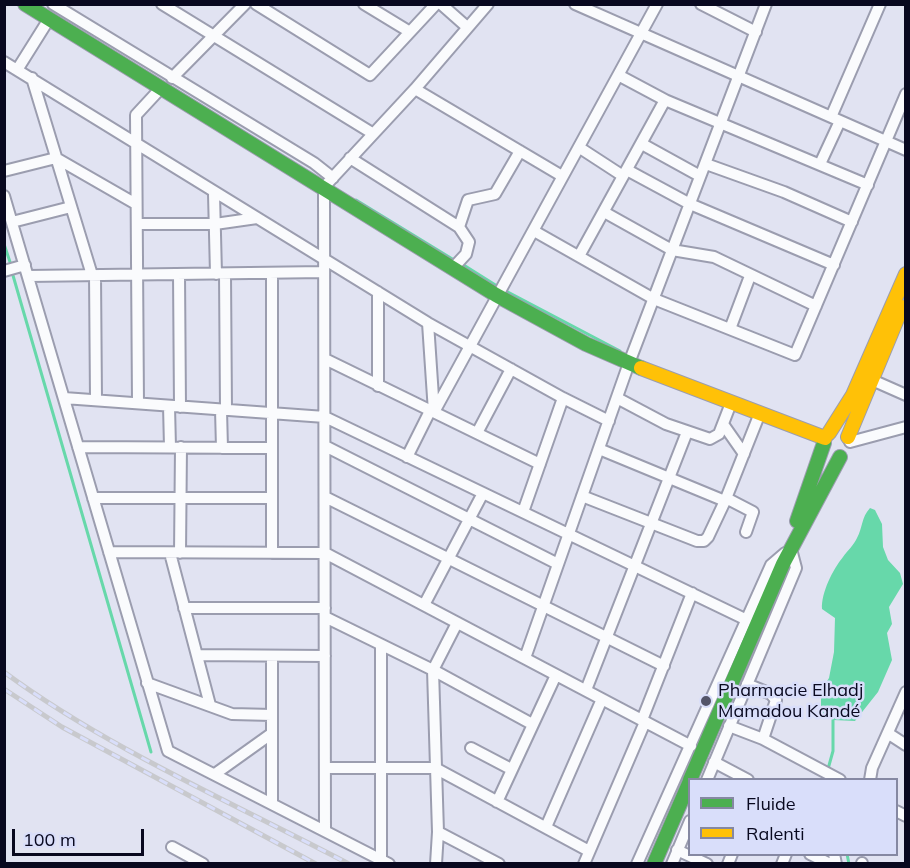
<!DOCTYPE html>
<html>
<head>
<meta charset="utf-8">
<style>
	body { margin:0 }
	#map { position:relative; width:910px; height:868px; overflow:hidden; background:#e1e3f2; font-family:Mulish,sans-serif }
	canvas { display:block }
	.frame { position:absolute; inset:0; border:6px solid #08081f; pointer-events:none }
	.legend { position:absolute; left:688px; top:778px; width:210px; height:78px; box-sizing:border-box; background:#d9defa; border:2px solid #8588a2; margin:0; padding:8px 10px; list-style:none; font-size:18px; color:#08081f }
	.legend li { display:flex; align-items:center; gap:12px; height:30px }
	.legend b { width:30px; border:2px solid #8588a2 }
	.scale { position:absolute; left:12px; top:829px; width:132px; height:27px; box-sizing:border-box; border:3px solid #08081f; border-top:0; padding-left:8px; font-size:18px; line-height:21px; white-space:nowrap; color:#08081f; -webkit-text-stroke:4px #d9defa; paint-order:stroke }
</style>
</head>
<body>
<div id="map">
<canvas width="910" height="868"></canvas>
<div class="frame"></div>
<ul class="legend">
<li><b style="height:8px;background:#4caf50"></b>Fluide</li>
<li><b style="height:8px;background:#ffc107"></b>Ralenti</li>
</ul>
<div class="scale">100 m</div>
</div>
<script>
const ctx = document.querySelector('canvas').getContext('2d');
ctx.lineJoin = 'round';
function paint(path, color) { ctx.fillStyle = color; ctx.fill(path, 'evenodd'); }
function stroke(path, color, width, dash) { ctx.strokeStyle = color; ctx.lineWidth = width; ctx.lineCap = dash ? 'butt' : 'round'; ctx.setLineDash(dash || []); ctx.stroke(path); }
function write(font, color, halo, rows, align = 'center') {
  ctx.font = font + ' Mulish,sans-serif'; ctx.lineWidth = 5; ctx.setLineDash([]); ctx.textBaseline = 'middle'; ctx.strokeStyle = halo; ctx.fillStyle = color; for (const [text, x, y, turn = 0] of rows) {
    ctx.save(); ctx.translate(x, y); ctx.rotate((+turn || 0) * Math.PI / 180); ctx.textAlign = isNaN(turn) ? turn : align; if (halo) ctx.strokeText(text, 0, 0); ctx.fillText(text, 0, 0); ctx.restore();
  }
}
paint(new Path2D(`
	M870,508L875,510L882,524L883,547L888,560L900,573L903,584L889,607L892,624L887,633L892,660L878,692L855,721L833,720L821,713V691L829,678L834,652L835,618L822,609C821,593 833,569 843,557C847,551 854,545 857,538C863,527 861,518 870,508Z`), '#67d8aa');
stroke(new Path2D(`
	M356,200L454,260
	M4,244L11,265
	M462,264L497,286
	M12,272L151,752
	M504,290L620,351
	M828,769L833,751V720
	M847,854L849,864`), '#67d8aa', 3);
const street = new Path2D(`
	M53,4L314,163L333,178
	M162,4L372,133
	M256,4L370,75L436,4
	M364,4L410,32
	M441,4L467,27
	M575,4L906,150
	M701,4L756,32
	M4,62L428,323L563,398L609,421
	M17,70L49,19
	M620,76L665,100L868,185
	M32,78L92,275
	M172,78L245,4
	M415,89L562,176
	M831,117L880,4
	M642,144L700,176
	M580,148L623,176
	M350,158L459,227L469,242L466,254L453,268
	M706,164L784,192L852,222
	M820,164L840,121
	M627,170L690,204L834,265
	M4,171L56,158L136,204
	M214,194L216,274
	M4,196L168,751L389,864
	M604,212L672,250L714,257L816,306
	M12,222L71,207
	M137,224H215L257,218
	M459,227L468,200L495,194L520,151
	M534,231L654,299L795,355L906,94
	M579,256L665,100
	M4,271L25,265
	M272,273V553
	M179,274L180,407
	M225,274L226,410
	M95,275L96,400
	M28,276L324,272
	M428,323L434,412
	M730,329L750,276
	M325,359L540,464
	M872,380L906,395
	M378,386V292
	M64,398L325,417L747,620
	M617,398L666,424L710,439L719,434L731,403
	M138,403L136,115L161,88
	M169,406L170,447
	M221,410L222,448
	M434,412L657,4
	M723,424L744,454
	M477,433L511,369
	M850,442L906,427
	M325,446L558,564
	M78,447L271,448
	M407,457L430,411
	M582,496L697,541H704L708,537L725,501L599,449
	M325,497L664,666
	M93,498H272
	M726,498L753,512L746,532
	M725,501L760,413
	M523,512L563,398
	M109,552L325,553L691,746
	M170,553L210,705
	M180,553L181,447
	M424,605L483,493
	M184,608H325
	M325,617L433,670L532,724
	M197,655L325,656
	M525,658L629,363L766,4
	M147,683L232,714L272,715
	M747,684L771,694L776,700L763,739L840,780
	M586,690L687,432
	M642,720L692,593
	M729,726L763,739
	M889,734L906,745
	M471,748L511,769
	M714,762L748,780
	M325,768H435L589,851
	M215,774L271,734
	M707,780L796,568L791,549
	M870,780L872,768L906,692
	M272,802V657
	M497,802L556,675
	M896,811L906,816
	M546,827L602,699
	M325,831L324,187L415,89L488,4
	M438,832L499,864
	M172,847L203,864
	M677,850L707,864
	M810,854L830,864
	M834,854L836,864
	M381,859V645
	M862,863V864
	M436,864L438,832L433,670L457,623
	M584,864L645,722
	M637,864L771,565L785,553
	M672,864L690,821
	M728,864L732,854
	M782,864L786,854`);
const fast = new Path2D(`
	M25,4L496,295L586,344L641,368
	M797,521L824,443
	M690,780L783,564L840,457
	M654,864L690,781`);
const slow = new Path2D(`
	M641,368L825,438
	M829,433L853,395L906,274
	M848,437L902,307`);
stroke(street, '#9b9daf', 14);
stroke(fast, '#9b9daf', 16);
stroke(slow, '#9b9daf', 16);
stroke(street, '#fafbfd', 10);
stroke(fast, '#4caf50', 14);
stroke(slow, '#ffc107', 14);
const rail = new Path2D(`
	M4,672C107,748 235,804 349,864
	M4,689L62,727L316,864`);
stroke(rail, '#c8c9cd', 5);
stroke(rail, '#d9defa', 3, [9]);
for (const [x, y, r, color] of [
	[706,701,6,"#545569"]
]) { const dot = new Path2D(); dot.arc(x, y, r, 0, 2 * Math.PI); ctx.fillStyle = color; ctx.fill(dot); stroke(dot, '#d9defa', 2); }
write('18px', '#08081f', '#d9defa', [
	["Pharmacie Elhadj",718,691],
	["Mamadou Kandé",718,712]
], 'left');
</script>
</body>
</html>
